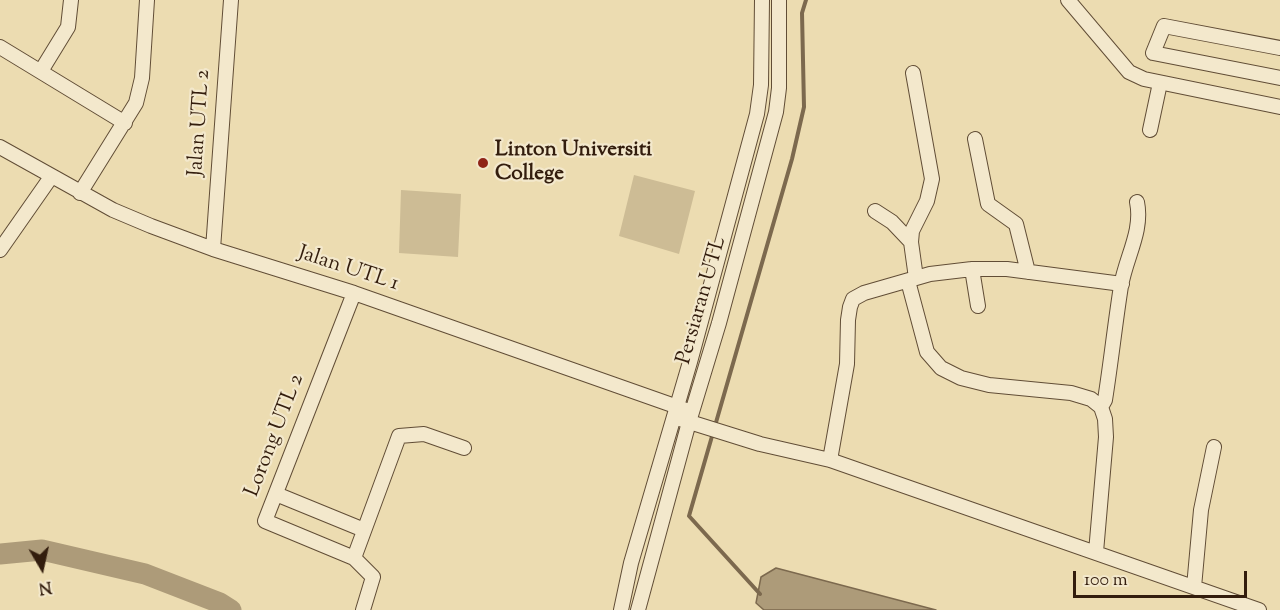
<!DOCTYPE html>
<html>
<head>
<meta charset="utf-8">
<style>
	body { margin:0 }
	#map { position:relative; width:1280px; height:610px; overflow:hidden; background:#ecdcb1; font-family:"Sorts Mill Goudy",serif }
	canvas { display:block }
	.north { position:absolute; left:12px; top:538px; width:60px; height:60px; -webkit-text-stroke:4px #f3e8cc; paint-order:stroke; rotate:171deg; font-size:16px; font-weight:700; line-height:24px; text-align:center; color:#331d0d }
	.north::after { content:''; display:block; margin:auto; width:21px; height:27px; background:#331d0d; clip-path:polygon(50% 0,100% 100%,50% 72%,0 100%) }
	.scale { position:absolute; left:1073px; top:571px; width:174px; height:27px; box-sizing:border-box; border:3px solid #331d0d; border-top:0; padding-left:8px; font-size:18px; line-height:21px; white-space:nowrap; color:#331d0d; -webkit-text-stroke:4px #f3e8cc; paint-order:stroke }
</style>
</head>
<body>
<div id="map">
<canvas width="1280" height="610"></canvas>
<div class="north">N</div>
<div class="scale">100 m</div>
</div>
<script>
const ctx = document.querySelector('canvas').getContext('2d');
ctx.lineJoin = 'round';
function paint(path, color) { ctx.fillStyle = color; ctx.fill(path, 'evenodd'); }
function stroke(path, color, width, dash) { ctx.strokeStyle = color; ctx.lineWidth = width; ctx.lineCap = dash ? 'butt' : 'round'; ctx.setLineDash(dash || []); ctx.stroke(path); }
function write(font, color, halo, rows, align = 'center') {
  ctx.font = font + ' "Sorts Mill Goudy",serif'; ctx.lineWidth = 4.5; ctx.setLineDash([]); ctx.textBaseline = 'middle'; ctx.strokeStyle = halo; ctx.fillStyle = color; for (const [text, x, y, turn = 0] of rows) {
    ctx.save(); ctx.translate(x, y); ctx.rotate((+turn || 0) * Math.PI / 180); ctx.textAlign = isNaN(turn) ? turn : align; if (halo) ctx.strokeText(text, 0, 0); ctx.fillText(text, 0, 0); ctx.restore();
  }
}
paint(new Path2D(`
	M634,175L695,191L679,254L619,236Z
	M401,190L461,194L458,257L399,253Z`), '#cdbc95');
const water = new Path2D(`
	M776,568L936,610H764L756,603L761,577Z`);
paint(water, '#ad9b79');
stroke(water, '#7c694e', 1.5);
stroke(new Path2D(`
	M760,594L689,516L792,159L804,107L802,13L806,0`), '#7c694e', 4);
stroke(new Path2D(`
	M0,554L42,550L145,574L220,603L231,610`), '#ad9b79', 21);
const minor = new Path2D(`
	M1068,0L1129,72L1144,79L1280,107
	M0,47L125,123
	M1280,48L1164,26L1153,53L1280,78
	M41,71L68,27L71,0
	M1150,130L1160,83
	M975,139L988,204L1016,224L1028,272
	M0,147L113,210L151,226L213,249L354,293L692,412
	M80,193L136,103L142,78L147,0
	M875,211L892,222L911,242L916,278
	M911,242L912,231L927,201L932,179L913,73
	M213,249L231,0
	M0,250L51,177
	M972,269L978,306
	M908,281L927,352L941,368L961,378L989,385L1071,393L1091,399L1101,407L1105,419L1106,437L1096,552
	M354,293L265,521L354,558L373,577L363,610
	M1101,407L1105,400C1111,362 1115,324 1121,286C1126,257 1143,231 1137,202
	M680,419L760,444L830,460L1259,610
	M830,460L847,364L848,320L850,307L853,299L864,293L930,274L972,269H1007L1122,284
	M276,494L364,530
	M354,558L399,436L424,434L464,448
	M1194,587L1201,510L1214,447
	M621,610L631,563L690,362L757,114L761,85L762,0
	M638,610L689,422L719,323L776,112L779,88V0`);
stroke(minor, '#614d36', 16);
stroke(minor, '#f3e8cc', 14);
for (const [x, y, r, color] of [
	[483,163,6,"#8f2418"]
]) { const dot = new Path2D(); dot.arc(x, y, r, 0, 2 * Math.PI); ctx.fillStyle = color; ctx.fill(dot); stroke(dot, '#f3e8cc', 2); }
write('21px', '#331d0d', '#f3e8cc', [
	["Jalan UTL 2",201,123,-86],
	["Jalan UTL 1",348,270,18],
	["Persiaran UTL",703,301,-74],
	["Lorong UTL 2",276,436,-69]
]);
write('bold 21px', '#331d0d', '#f3e8cc', [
	["Linton Universiti",495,151],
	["College",495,175]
], 'left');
</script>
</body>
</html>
